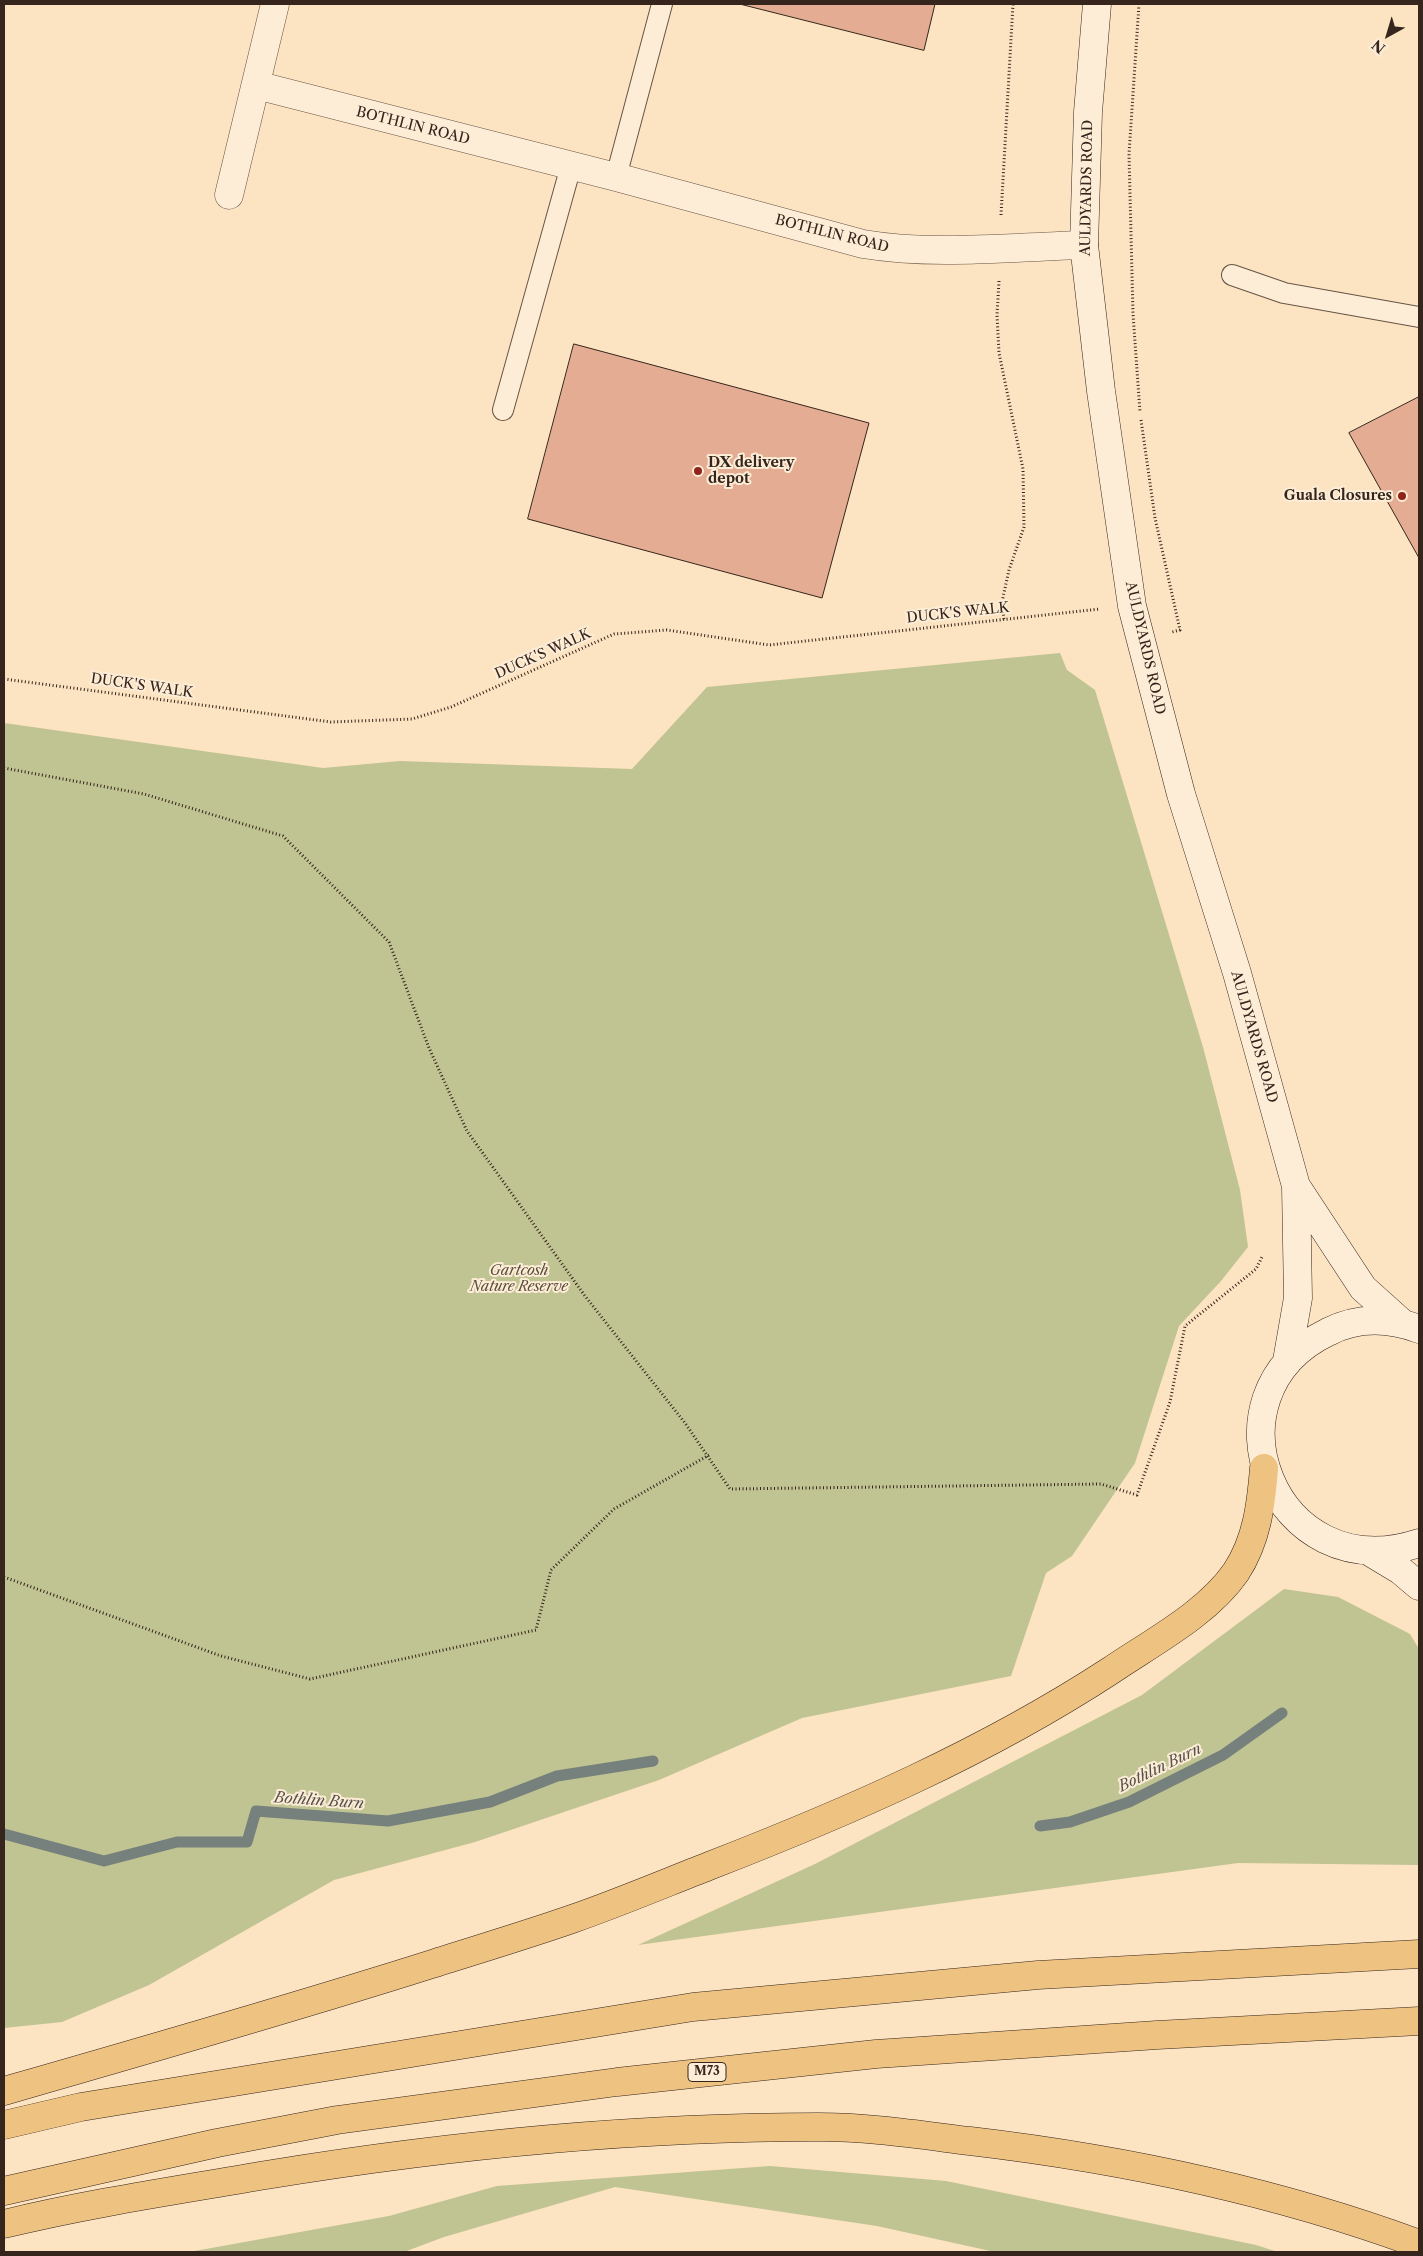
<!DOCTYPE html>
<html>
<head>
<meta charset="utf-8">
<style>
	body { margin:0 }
	#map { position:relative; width:1423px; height:2256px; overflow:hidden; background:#fce3c1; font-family:"Libre Caslon Text",serif }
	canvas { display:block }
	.frame { position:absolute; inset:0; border:5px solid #35251c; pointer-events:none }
	.north { position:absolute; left:1363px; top:10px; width:50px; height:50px; -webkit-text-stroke:4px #fdedd7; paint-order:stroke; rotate:219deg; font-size:14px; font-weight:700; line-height:20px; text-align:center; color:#35251c }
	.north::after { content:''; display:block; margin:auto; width:18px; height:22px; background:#35251c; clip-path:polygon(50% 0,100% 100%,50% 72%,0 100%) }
</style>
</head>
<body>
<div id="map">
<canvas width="1423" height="2256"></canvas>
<div class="frame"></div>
<div class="north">N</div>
</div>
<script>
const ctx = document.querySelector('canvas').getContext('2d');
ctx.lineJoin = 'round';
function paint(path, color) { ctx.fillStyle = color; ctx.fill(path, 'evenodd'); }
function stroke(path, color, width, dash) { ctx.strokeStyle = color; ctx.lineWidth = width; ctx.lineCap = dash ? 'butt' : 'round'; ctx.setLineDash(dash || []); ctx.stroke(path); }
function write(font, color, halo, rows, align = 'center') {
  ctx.font = font + ' "Libre Caslon Text",serif'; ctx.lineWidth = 4; ctx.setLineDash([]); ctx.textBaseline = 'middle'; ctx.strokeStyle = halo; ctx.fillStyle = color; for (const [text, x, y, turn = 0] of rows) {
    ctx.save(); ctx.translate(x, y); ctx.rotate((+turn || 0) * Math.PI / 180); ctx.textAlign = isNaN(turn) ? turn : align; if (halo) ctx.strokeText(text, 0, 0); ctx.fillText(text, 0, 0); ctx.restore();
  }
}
paint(new Path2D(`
	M1060,653L1067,670L1095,690L1203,1047L1240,1190L1248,1247L1221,1281L1179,1326L1135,1463L1072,1556L1046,1573L1011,1676L802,1718L659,1780L475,1842L334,1880L149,1985L62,2022L4,2028V723L323,768L400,761L632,769L707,687Z
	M1284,1589L1338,1597L1410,1634L1419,1649V1865L1238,1863L638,1945L815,1864L1142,1695Z
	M770,2166L946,2181L1256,2245L1278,2252H995L877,2226L615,2187L444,2237L404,2252H189L389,2216L497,2186Z`), '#c0c392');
stroke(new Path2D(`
	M1040,1826L1070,1822L1129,1802L1223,1755L1282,1713
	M4,1834L104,1861L177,1842H247L256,1811L388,1821L490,1802L557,1776L653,1761`), '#76807c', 11);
const building = new Path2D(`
	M740,4H935L924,50Z
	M574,344L869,423L822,598L528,519Z
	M1419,397V558L1349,433Z`);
paint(building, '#e4ac92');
stroke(building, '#35251c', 1);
const lane = new Path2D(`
	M616,177L662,4
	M1232,275L1284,293L1419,317
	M503,410L571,166`);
const street = new Path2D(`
	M256,85L616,177L863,244C935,256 1011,247 1084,245
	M229,195L275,4`);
const secondary = new Path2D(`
	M1097,4L1088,112L1084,245L1101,391L1132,606L1181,794L1237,973L1296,1186L1298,1298L1287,1361
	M1296,1186L1363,1288L1402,1323
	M1419,1329C1389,1318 1357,1317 1328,1332C1197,1395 1274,1591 1419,1543
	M1370,1552L1400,1570L1419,1586`);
const highway = new Path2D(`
	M4,2091C147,2050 290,2009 432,1964C479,1949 526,1935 572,1919C618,1903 663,1884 709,1866C848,1812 984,1753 1110,1671C1151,1643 1207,1614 1236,1572C1257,1540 1261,1505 1264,1468
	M4,2125L81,2107L693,2007L1038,1975L1419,1954
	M4,2191L217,2143L337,2120L617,2082L876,2054L1157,2035L1419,2021
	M4,2224C90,2203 179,2190 266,2175C449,2145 634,2127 819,2127C869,2127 921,2135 970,2141C1123,2159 1275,2191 1419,2244`);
stroke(lane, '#675445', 22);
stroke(street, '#675445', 29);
stroke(secondary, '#35251c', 29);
stroke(highway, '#35251c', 29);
stroke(new Path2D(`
	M1139,4L1129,154L1133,314L1140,412
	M1001,215L1013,4
	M999,281L997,315L999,353L1023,469L1024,527L1009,570L1002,602L1004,620
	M1141,420L1155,518L1180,630L1172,632
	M4,679L331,722L412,719L451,707L614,634L667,630L769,645L1100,609
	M4,768L144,794L283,836L389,942L429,1048L467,1131L585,1296L685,1423L730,1489L1101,1484L1137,1495L1170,1402L1185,1326L1256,1269L1263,1255
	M4,1577L221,1656L310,1679L536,1630L551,1570L614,1509L709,1455`), '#35251c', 3, [1, 2.5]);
stroke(lane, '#fdedd7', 20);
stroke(street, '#fdedd7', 28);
stroke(secondary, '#fdedd7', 28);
stroke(highway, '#eec280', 28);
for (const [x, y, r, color] of [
	[698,471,5,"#8f2418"],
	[1402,496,5,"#8f2418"]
]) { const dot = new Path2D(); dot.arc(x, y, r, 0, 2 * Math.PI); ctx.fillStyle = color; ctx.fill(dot); stroke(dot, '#fdedd7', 2); }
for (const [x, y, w] of [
	[707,2072,38]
]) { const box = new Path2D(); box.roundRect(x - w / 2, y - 9.5, w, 19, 4); ctx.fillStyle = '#fdedd7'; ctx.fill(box); stroke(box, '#35251c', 1); }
write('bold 12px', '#35251c', null, [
	["M73",707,2072]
]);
write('14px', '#35251c', '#fdedd7', [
	["BOTHLIN ROAD",413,126,14],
	["AULDYARDS ROAD",1087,188,-89],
	["BOTHLIN ROAD",832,234,14],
	["DUCK'S WALK",958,613,-6],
	["AULDYARDS ROAD",1145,648,77],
	["DUCK'S WALK",543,654,-24],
	["DUCK'S WALK",142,686,8],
	["AULDYARDS ROAD",1254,1037,74]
]);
write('bold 14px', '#35251c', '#fdedd7', [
	["DX delivery",708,463],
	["depot",708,479],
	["Guala Closures",1392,496,"right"]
], 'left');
write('italic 14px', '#584c3a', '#fdedd7', [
	["Gartcosh",519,1271],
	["Nature Reserve",519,1287]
]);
write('italic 15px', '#56524c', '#fdedd7', [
	["Bothlin Burn",1160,1768,-26],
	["Bothlin Burn",319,1801,4]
]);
</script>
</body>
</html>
